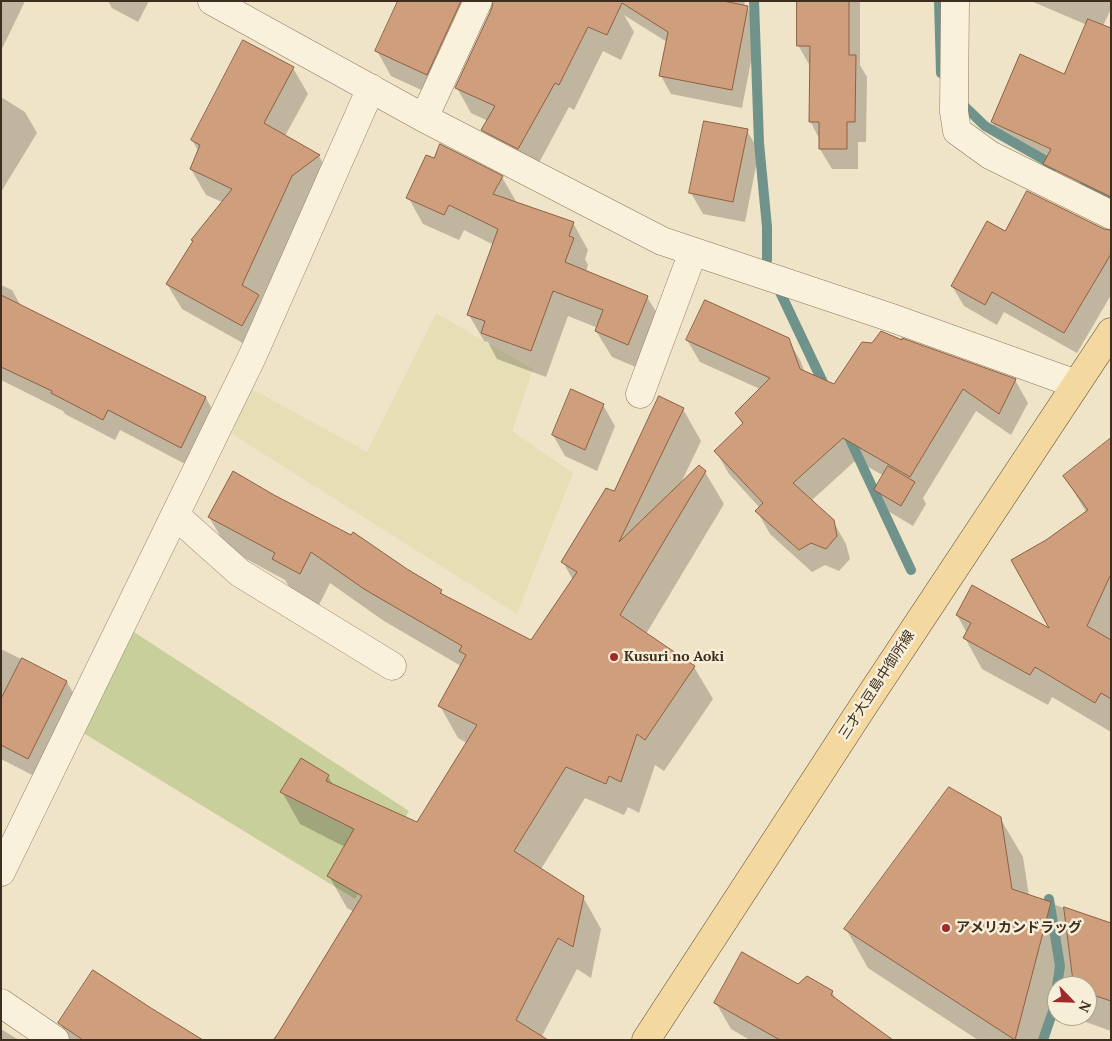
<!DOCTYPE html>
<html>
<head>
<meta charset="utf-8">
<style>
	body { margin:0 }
	#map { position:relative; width:1112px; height:1041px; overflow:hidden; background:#f0e4c8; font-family:"PT Serif",serif }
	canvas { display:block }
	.frame { position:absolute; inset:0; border:2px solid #3d2e20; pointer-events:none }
	.north { position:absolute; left:1047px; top:976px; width:50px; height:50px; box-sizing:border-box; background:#f7eed8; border:1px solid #ada18e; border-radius:50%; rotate:114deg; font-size:14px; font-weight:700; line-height:20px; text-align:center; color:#3d2e20 }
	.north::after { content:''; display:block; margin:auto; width:18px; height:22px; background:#9e2a2b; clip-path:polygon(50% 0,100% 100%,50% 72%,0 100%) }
</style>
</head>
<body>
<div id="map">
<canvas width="1112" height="1041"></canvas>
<div class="frame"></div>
<div class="north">N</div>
</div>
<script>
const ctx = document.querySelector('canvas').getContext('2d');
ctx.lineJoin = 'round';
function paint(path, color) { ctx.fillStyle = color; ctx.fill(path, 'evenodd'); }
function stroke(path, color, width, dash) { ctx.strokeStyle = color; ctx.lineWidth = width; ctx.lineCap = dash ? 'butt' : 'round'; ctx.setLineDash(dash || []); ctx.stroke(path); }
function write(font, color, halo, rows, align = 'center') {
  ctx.font = font + ' "PT Serif","Noto Sans JP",serif'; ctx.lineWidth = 5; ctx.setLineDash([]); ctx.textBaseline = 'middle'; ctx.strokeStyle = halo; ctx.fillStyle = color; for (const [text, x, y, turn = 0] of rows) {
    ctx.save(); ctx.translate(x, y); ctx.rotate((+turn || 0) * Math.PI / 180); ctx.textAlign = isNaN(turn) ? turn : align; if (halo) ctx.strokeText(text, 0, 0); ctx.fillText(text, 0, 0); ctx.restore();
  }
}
paint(new Path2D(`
	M436,313L533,369L512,431L573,473L517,614L232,434L250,388L367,452Z`), '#e6deb5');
paint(new Path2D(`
	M134,632L409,811L355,899L80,731Z`), '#c9cf9b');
paint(new Path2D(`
	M1,1H25L1,51Z
	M108,1H149L138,22L112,8Z
	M399,1H745L744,6L747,7L758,25L742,108L671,94L661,76L667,42L624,15L634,32L621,60L603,51L574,110L569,107L533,174L497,155L483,130L488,121L471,113L457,88L493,10L483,14L441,99L391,76L377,51Z
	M798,1H860V65L867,77L866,142H858V169H832L820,149V140L810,121V66L798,45Z
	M1031,1H1111V9L1103,26L1111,30V212L1056,185L1044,164L1046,161L1004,142L992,122L1065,76L1087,25Z
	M293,68L308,94L285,136L319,156L333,181L307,201L261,301L273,321L257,351L182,309L167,284L194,242L192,240L222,202L206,195L191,169L199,152L192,140Z
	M1,97L25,112L37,133L1,192Z
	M747,131L759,151L745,222L703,214L691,193Z
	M502,177L517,203L573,223L588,250L585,259L588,265L586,272L647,297L663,323L643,370L612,357L596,331L598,328L568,316L546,377L497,359L488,342L484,341L469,315L494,245L464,230L459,240L423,224L408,197Z
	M1006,232H1111V295L1077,353L1004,312L997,325L964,306L952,286Z
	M1,285L12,290L21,306L206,398L218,419L193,468L120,430L115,440L65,414L63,411L1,380Z
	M788,339L801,362L805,373L834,386L873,344L902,341L1015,380L1028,403L1011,435L976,411L923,498L926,504L913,526L888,511L876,490L884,476L856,460L811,501L833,521L846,544L850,559L839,571L825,565L812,572L770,534L757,511L760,508L729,474L716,451L743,425L736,413L760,389L700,362L687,340Z
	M603,405L615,426L597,471L565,456L553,435Z
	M683,409L701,441L680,485L705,472L724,504L646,634L694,667L713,699L664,771L655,765L639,813L628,807L624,815L585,798L541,869L583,897L601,929L591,978L577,969L540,1040H272L276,1035L278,1036L354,912L347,908L329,876L345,847L300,824L282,792L328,776L334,787L417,824L467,743L458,738L440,706L461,666L384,621L330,583L319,605L292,591L285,580L228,549L209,517L406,570L441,591L444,597L531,642L573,580L563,562L615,493Z
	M1111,440V732L1052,697L1048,705L982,669L965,638L967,633L957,615L1053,632L1046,541L1086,512L1065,477Z
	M1,649L67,682L79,703L40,779L1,759Z
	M1000,818L1023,857L1029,896L1111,924V1031L1069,1016H1087V986H1057V1012L1055,1011L1047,1040H978L868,968L846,929Z
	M799,985L832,992L837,1001L891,1040H750L731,1029L716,1003Z
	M60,1023L201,1040H69Z
	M1,1029L19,1040H1Z`), '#0003');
stroke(new Path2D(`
	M754,1L759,143L767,227V260
	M939,1L941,73
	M958,100L985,126L1055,166
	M1085,183L1111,198
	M780,292L827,391
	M846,431L911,570
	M1049,899L1060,966L1057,986
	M1043,1040L1055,1005L1057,988`), '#6f938a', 10);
const building = new Path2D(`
	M398,1H461L427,75L375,51Z
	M493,1H723L748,6L732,90L659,76L668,32L622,3L607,35L588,27L559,85L555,83L518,149L481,130L495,106L455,88L492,8Z
	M797,1H849V55H856L855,122H847V149H819V122H809L810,46H797Z
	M1088,19L1111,28V197L1043,164L1051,149L991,122L1020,54L1064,74Z
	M243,40L294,67L264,123L320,155L292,176L242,285L259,295L242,326L166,284L193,241L191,240L232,189L190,169L200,145L191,140Z
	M704,121L748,129L733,202L689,193Z
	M440,144L503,176L493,194L574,222L569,236L574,238L565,262L648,296L628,345L595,331L603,310L553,291L531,351L481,333L485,321L467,315L498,229L449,205L444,215L406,198L426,155L434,158Z
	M1027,191L1104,229L1111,230V254L1064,333L992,292L985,305L951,286L987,221L1005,231Z
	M1,295L206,397L181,448L108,410L103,420L51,393L52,391L1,367Z
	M705,300L789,338L800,369L834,384L862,342L872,343L881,331L902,340V338L1016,379L999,414L963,389L910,477L843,438L793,483L834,520L837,536L826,549L811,543L799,550L755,511L763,503L714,451L743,423L735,413L770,378L686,340Z
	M571,389L604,404L585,450L552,435Z
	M659,396L684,408L619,542L699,465L706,471L620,615L695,666L645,740L637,734L621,782L609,776L606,784L566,767L514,851L584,896L573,947L558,938L516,1020L548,1040H274L362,896L327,876L354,829L280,792L301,758L329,775L326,781L417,822L477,725L438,706L466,655L459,651L462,646L364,589L311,552L300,574L272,559L275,553L208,517L233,471L274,495L351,535L353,532L407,569L442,590L440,593L531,640L577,572L561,562L606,488L614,491Z
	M1111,438V574L1087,626L1111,640V699L1101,693L1095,703L1035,667L1030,675L963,638L971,623L956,615L972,585L1049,628L1011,560L1046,540L1088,510L1063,476Z
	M888,466L915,482L901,506L874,490Z
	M22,658L67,681L28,759L1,745V699Z
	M949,787L1001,817L1012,889L1051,902L1015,1040L844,929Z
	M1064,907L1111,923V1001L1087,993V986H1074Z
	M742,952L798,984L807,976L833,991L831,995L893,1040H780L714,1003Z
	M93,970L151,1008L203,1040H83L58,1023Z`);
paint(building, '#cf9f7d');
stroke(building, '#8d5f41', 1);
const minor = new Path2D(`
	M212,1L424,118L662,241L892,318L1076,384
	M955,1L954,112L957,131L990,155L1111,215
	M424,118L478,1
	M640,394L693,252
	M175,515L240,573L392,666
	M1,872L252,357L371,88
	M1,1003L55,1040`);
const major = new Path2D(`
	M646,1040L866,702L1111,332`);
stroke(minor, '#8d765c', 29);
stroke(major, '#5b4430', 29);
stroke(minor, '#faf1dc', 28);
stroke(major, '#f3d9a0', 28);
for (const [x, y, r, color] of [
	[614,657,5,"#9e2a2b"],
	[946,928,5,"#9e2a2b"]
]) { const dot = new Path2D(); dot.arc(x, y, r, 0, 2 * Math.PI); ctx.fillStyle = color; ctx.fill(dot); stroke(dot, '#f7eed8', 2); }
write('bold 14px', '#3d2e20', '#f7eed8', [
	["Kusuri no Aoki",624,657],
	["アメリカンドラッグ",956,928]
], 'left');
write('14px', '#3d2e20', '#f7eed8', [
	["三才大豆島中御所線",877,685,-57]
]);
</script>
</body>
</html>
